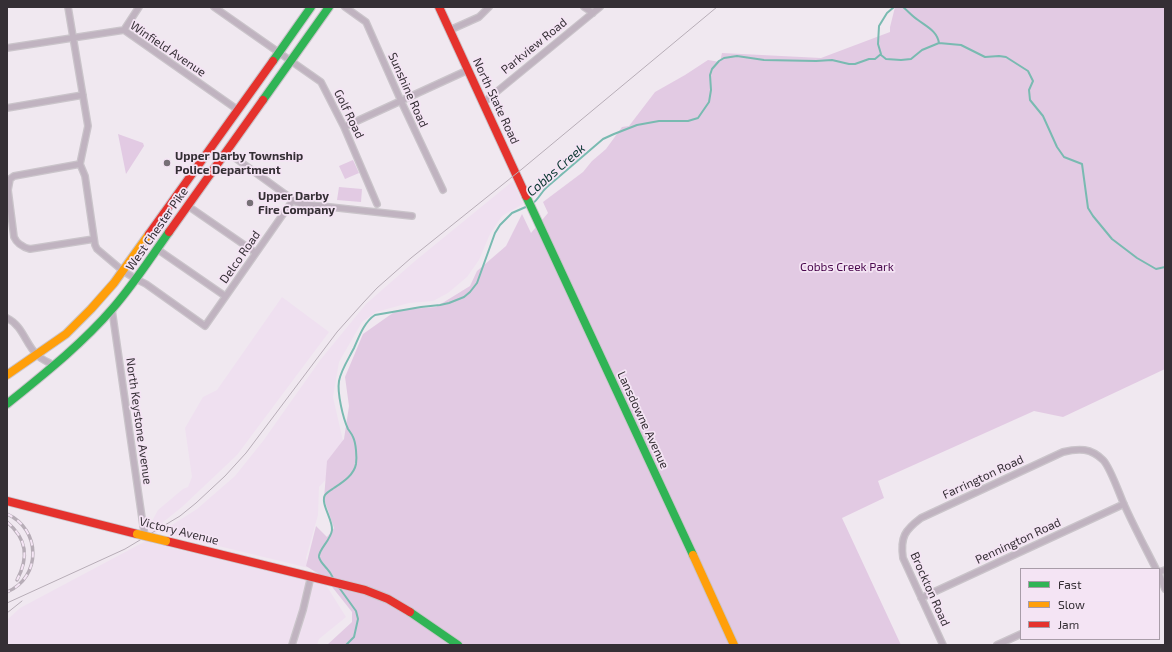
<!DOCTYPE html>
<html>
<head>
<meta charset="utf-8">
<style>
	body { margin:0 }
	#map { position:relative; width:1172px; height:652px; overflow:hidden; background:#f0e8f0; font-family:"Exo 2",sans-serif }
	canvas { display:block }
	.frame { position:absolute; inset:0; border:8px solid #352f35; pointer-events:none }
	.legend { position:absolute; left:1020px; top:568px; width:140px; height:72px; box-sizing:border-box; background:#f4e4f4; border:1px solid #a89ca8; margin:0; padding:5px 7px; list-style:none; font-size:12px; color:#352f35 }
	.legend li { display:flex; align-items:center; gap:8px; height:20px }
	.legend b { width:20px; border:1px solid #a89ca8 }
</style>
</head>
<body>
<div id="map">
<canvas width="1172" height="652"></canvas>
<div class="frame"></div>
<ul class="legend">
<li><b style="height:5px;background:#30b455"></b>Fast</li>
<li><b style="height:5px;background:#ff9f0a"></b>Slow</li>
<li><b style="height:5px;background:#e5322d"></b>Jam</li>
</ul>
</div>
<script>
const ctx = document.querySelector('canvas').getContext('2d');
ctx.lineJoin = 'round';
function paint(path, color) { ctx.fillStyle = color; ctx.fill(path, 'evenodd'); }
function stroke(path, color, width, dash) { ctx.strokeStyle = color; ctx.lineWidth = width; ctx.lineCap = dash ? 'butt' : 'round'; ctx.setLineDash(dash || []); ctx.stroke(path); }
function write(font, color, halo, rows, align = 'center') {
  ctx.font = font + ' "Exo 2",sans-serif'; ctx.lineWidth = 3.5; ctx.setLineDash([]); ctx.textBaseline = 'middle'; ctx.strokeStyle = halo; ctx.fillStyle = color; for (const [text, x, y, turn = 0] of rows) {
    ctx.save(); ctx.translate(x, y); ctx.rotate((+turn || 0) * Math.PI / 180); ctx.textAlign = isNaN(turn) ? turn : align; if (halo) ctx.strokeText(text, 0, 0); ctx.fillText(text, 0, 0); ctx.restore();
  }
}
paint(new Path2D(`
	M513,181L523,204L502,216L490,234L479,260L467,277L448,293L433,301L409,303L376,312L362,322L339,362L333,397L344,445L343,461L319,487L318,515L306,558L309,568L161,532L197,509L235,476L263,441L321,359L366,304L415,261Z
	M282,297L329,332L237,455L182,507L162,523L151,543L326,585L346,617L319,639L317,645H7V620L20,608L144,542L151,523L158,510L183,489L188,487L192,477L185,428L203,397L217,390Z`), '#efe0f0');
paint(new Path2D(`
	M895,7H1165V369L1063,417L1034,411L878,481L884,498L842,518L901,645H327L352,622V612L325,578L306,566L316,526L327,537L334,528L324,499L327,461L344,439L349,406L345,377L363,334L397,310L436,307L470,286L477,271L506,246L522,214L531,233L548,213L543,202L583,172L592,161L606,149L622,127L629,126L655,92L685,75L708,60L720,62L722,53L821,58L890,32V27Z
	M118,134L143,143L144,146L126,174Z
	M353,160L359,173L345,179L339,166Z
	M339,187L362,189L361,202L337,200Z`), '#e2cae3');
stroke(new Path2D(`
	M903,7C908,11 912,16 918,20C927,27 937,31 939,43
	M881,55L886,59L901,60L911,59L922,50L939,43L961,45L985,57L999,56L1006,57L1028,71L1033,81L1029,90L1030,100L1043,116L1057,147L1064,157L1082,164L1088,208L1093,216L1112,239L1137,258L1156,269L1165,267
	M532,204C539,199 541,192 547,187L603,139L614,134L637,125L659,121H688L698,118L709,102L711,90L710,75L712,69L719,61L724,58L737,56L764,60L816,61L832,60L849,64H855L869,59H875L881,54L878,44L879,26L887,13L894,7
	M334,580C332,576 331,573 328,570C325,566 320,562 319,557C318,550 331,540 332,530C333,520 320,503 325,495C327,492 331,490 334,488C343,482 354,475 356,464C357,457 356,443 353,437C352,434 350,432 348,429C343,418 337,393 339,381C341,370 349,358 354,348C359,337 364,322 375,315L421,307L440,305L449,303L464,297L470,292L477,283L495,233L500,225L512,213L528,206
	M338,586L356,611L358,619L354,637L346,645`), '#79bab1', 2);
const street = new Path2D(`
	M68,7L88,126L80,164L85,176L95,245L97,249L123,271L136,279L146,284L205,326L293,200
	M214,7L321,82L344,127L377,204
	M345,7L366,22L401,101L443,190
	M584,7L593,13
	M124,30L139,7
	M450,30L479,17L489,7
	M7,48L124,30L238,110
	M483,103L600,7
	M7,108L83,95
	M344,127L468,70
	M227,152L296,202L302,204L412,216
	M80,164L14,176L10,179L8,190L14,237C17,244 22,247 30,249L94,239
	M188,206L256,253
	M157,249L225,296
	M112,310L143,525
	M7,318C23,326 25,343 37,355C41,359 48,362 53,365
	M1159,572L1165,570
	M1159,574L1165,589
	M921,598L1124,504
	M292,645L303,610L311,576
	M943,645L903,558C900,537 905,530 921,518L1063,452C1079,448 1091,448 1103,460C1110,467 1119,493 1123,502C1133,525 1145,547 1156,569
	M997,645L1021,634`);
const fast = new Path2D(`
	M273,61L311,7
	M263,100L329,7
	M526,196L693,555
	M7,404C44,374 82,344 113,308C134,284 151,257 169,232
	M410,612L458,645`);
const slow = new Path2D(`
	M7,375L66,334L91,309L114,283L149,234
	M693,555L734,645`);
const jam = new Path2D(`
	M439,7L526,196
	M169,232L263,100
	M149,234L273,61
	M7,501L137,534
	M166,541L365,590L388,599L410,612`);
stroke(street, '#cac4ca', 8);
stroke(fast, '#cac4ca', 10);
stroke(slow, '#cac4ca', 10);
stroke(jam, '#cac4ca', 10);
stroke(street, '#c0b3c0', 5.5);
stroke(fast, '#30b455', 8);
stroke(slow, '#ff9f0a', 8);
stroke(jam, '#e5322d', 8);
stroke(new Path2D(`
	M7,603L125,549L180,516L196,503L225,476L246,453L337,332L363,303L377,288L411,258L522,169L717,7
	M7,613L22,601`), '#b7adb7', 1);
const rail = new Path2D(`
	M7,514C41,529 42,577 7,592
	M7,522C27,539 29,557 17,580`);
stroke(rail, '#b7adb7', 3.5);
stroke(rail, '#f4e4f4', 2, [6]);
const streetBridge = new Path2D(`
	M143,525L145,536`);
const slowBridge = new Path2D(`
	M137,534L166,541`);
stroke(streetBridge, '#cac4ca', 8, []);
stroke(slowBridge, '#cac4ca', 10, []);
stroke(streetBridge, '#c0b3c0', 5.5);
stroke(slowBridge, '#ff9f0a', 8);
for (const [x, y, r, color] of [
	[167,163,4,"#767076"],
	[250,203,4,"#767076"]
]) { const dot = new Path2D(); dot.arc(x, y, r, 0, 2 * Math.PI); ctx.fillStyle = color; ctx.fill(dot); stroke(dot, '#f4e4f4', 1.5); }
write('12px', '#352f35', '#f4e4f4', [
	["Parkview Road",534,46,-39],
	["Winfield Avenue",168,49,34],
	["Sunshine Road",408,90,66],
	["North State Road",496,101,65],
	["Golf Road",349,114,64],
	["West Chester Pike",157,229,-55],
	["Delco Road",240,257,-55],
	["Lansdowne Avenue",643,420,65],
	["North Keystone Avenue",139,421,82],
	["Farrington Road",983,477,-25],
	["Victory Avenue",179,531,14],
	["Pennington Road",1018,541,-25],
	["Brockton Road",930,589,66]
]);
write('bold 12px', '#352f35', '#f4e4f4', [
	["Upper Darby Township",175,156],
	["Police Department",175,170],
	["Upper Darby",258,196],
	["Fire Company",258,210]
], 'left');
write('12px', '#4a094e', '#f4e4f4', [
	["Cobbs Creek Park",847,267]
]);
write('italic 13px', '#08362f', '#f4e4f4', [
	["Cobbs Creek",556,170,-41]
]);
</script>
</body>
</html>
